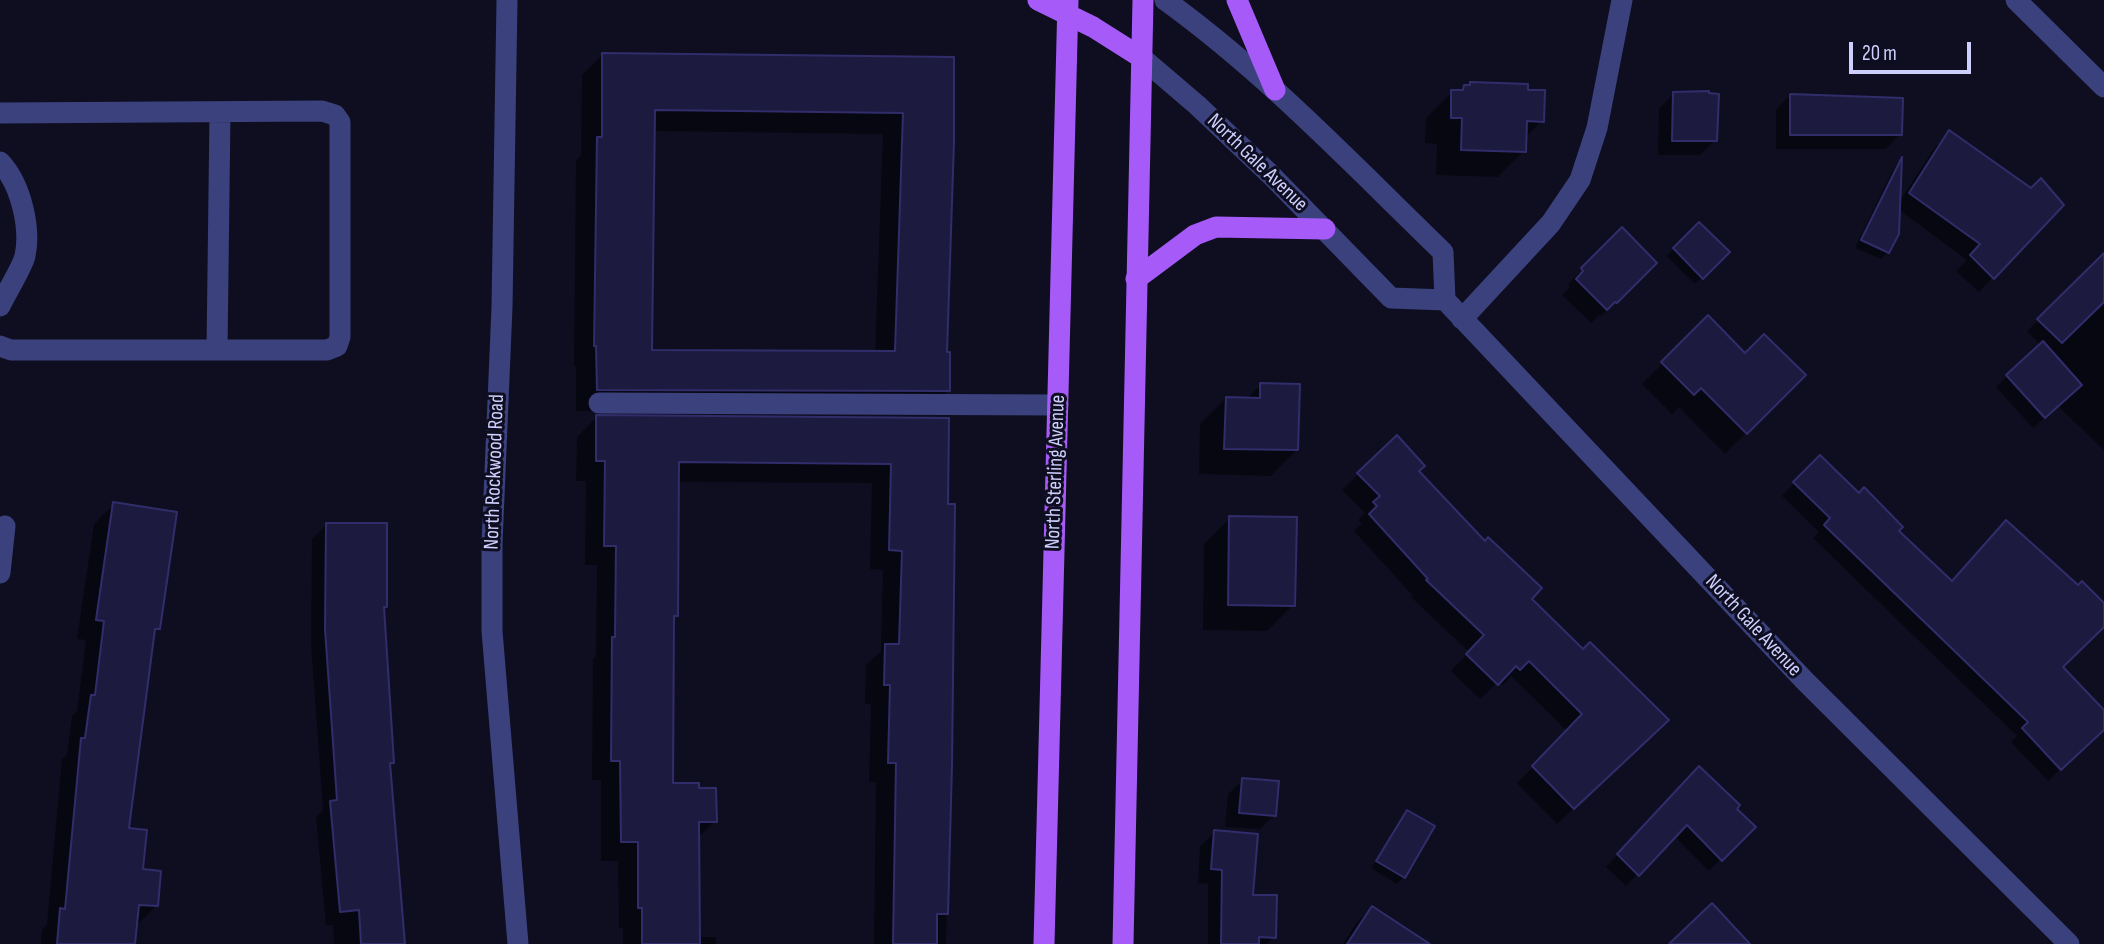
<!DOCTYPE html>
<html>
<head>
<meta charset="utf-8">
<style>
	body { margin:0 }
	#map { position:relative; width:2104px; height:944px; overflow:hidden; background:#0e0e20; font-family:"Sofia Sans Condensed",sans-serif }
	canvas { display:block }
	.scale { position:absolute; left:1849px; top:42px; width:122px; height:32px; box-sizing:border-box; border:4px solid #cecffd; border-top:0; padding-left:9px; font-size:21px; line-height:24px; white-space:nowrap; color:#cecffd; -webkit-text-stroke:5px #0e0e20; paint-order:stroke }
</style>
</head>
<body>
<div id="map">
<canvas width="2104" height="944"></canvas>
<div class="scale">20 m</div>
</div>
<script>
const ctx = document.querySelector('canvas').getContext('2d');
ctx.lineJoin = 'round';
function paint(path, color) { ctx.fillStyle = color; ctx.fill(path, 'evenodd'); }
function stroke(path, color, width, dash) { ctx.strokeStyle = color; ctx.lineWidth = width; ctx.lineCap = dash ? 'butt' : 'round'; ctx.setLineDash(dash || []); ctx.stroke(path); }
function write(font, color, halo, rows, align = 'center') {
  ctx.font = font + ' "Sofia Sans Condensed",sans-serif'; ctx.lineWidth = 6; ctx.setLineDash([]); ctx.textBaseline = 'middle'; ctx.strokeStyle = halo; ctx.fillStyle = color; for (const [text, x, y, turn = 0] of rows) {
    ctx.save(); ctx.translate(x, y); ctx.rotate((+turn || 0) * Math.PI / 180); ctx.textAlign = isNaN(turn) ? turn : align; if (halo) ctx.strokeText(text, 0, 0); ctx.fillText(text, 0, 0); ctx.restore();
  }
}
paint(new Path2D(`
	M603,54L952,59L945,353L948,391L927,412L576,411V366H574L576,160L581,155L582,75ZM653,131L883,134L875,353L650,352Z
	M1470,84L1526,92L1542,121L1524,139V151L1498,177L1436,175L1437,144L1425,143L1426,118L1452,92H1459Z
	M1673,94L1715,140L1700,155H1658L1659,109Z
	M1790,95L1900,134L1886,149H1776V110Z
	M1950,133L1993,277L1979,292L1956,271L1967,260L1898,209L1888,252L1881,259L1855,248L1895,166L1900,161L1898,204L1935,147Z
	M1699,224L1727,252L1695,284L1667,256Z
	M1622,230L1655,263L1601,316L1599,315L1591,323L1562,295L1570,287L1568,284Z
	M2104,256V450L2058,406L2033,428L1996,387L2041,345L2027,331Z
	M1708,318L1745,355L1804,375L1725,454L1679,407L1672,414L1642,384Z
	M1261,385L1297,450L1271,476L1199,474L1200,424L1226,398L1246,399Z
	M597,417L948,419L946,505H954L946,944H874L876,782H869L871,704H865L866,665L881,651L883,570L870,569L872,483L677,482L676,615L672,618V785L698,790L715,821L697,839L698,937H716V944H623V928H619L618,861H601V780H592L593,659L596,656L597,565H585L586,481H576L577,437Z
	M1396,437L1417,471L1651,736L1557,824L1517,783L1567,731L1511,676L1503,685L1499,681L1480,699L1451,671L1469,652L1411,597L1413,596L1354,531L1362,523L1358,520L1365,513L1342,490Z
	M1820,457L1951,583L2078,587L2104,606V625L2061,667L2104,713V728L2048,781L2011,742L2017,736L1813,538L1819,532L1782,496Z
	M114,504L158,628L152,634L127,830L156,906L137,925L134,944H41L42,930L47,924L62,759L67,755L72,716L77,711L86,640L77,639L94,524Z
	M1230,518L1293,605L1267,631L1203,630L1204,544Z
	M326,525L386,607L383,610L392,762L388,766L403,944H334L333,925H326L316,817L323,810L311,644L312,539Z
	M1243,780L1274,815L1260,829L1225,827L1228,794Z
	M1687,780L1735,809L1753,827L1709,871L1674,836L1626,886L1606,867Z
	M1408,812L1404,877L1397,884L1371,868L1401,819Z
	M1215,832L1274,937L1267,944H1208V884L1198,883L1200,846Z
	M1372,908L1427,944H1343L1357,922Z`), '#0007');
const building = new Path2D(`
	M602,53L954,57V141L947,352H950V391L597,390L596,346H594L597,137H602ZM655,110L903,113L895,351L652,350Z
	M1470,82L1528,84V90H1545L1544,122L1527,121L1526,152L1461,150L1462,118H1451V90H1463L1464,85H1470Z
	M1709,91V93L1719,94L1717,141H1672L1673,92Z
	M1790,94L1903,98L1902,135H1790Z
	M1949,130L2031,188L2041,178L2064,205L1994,279L1970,255L1980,244L1909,193Z
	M1902,157L1899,234L1889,253L1861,240Z
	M1699,222L1730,252L1703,279L1673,248Z
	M1622,227L1657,263L1617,303L1615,302L1607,310L1576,279L1583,271L1581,268Z
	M2104,253V302L2062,343L2037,319Z
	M1708,315L1745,353L1764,334L1806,375L1747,434L1701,388L1694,395L1661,362Z
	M2043,341L2082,385L2045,418L2006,375Z
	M1260,383L1300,384L1298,450L1224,449L1226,397L1260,398Z
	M596,415L949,418L948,504H955L952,764L948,914H937V944H893L896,763H888L890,685H884L885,644H899L902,551L889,550L891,464L679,462L678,616H674L673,783H699V788H716L717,822H699L700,944H642V908H638V842H621L620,761H611L612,637H615L616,546H604L605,461H596Z
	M1397,435L1425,466L1419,471L1485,541L1488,537L1542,588L1532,599L1583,649L1590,642L1669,720L1574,809L1532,766L1582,714L1529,661L1520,670L1516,666L1498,685L1466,654L1484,635L1426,580L1428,579L1369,514L1377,506L1373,502L1380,496L1357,473Z
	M1820,455L1859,493L1864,487L1903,527L1899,531L1952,581L2006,520L2078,585L2082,581L2104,603V627L2063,667L2104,710V730L2061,770L2022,728L2028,722L1824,525L1830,518L1793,482Z
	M113,502L177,512L160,629H155L129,828L147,830L143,869L161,871L158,906L139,905L135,944H57L60,908L65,909L81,738H85L91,695H95L104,621L96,620Z
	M1229,516L1297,517L1295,606L1228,605Z
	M326,523H387V607H384L394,763H390L405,944H361L359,910L340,912L330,801L337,800L325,629Z
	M1699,766L1740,805L1737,809L1756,827L1722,861L1687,825L1639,876L1617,854Z
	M1242,778L1279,781L1276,816L1239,813Z
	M1407,810L1435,826L1405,878L1376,861Z
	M1214,830L1258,834L1253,895H1277L1276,938L1259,937V944H1221L1222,870L1211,869Z
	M1712,903L1750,944H1669Z
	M1372,906L1430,944H1347Z`);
paint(building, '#1d1a40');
stroke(building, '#312d6b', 2);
stroke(new Path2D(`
	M507,0L502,307L492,543V631L518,944
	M1165,0C1266,73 1353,165 1443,252L1445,300L1804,680L2069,944
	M2016,0L2104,87
	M1142,58L1197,105L1271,175L1391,298L1445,300
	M0,113L322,111L335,115L340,122V337L337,346L327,350H11L0,346
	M0,162C21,184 31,228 25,256C22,268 6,293 0,306
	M1462,319L1551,223L1580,180L1597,128L1622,0
	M217,350L220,113
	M599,403L1058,405
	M0,573L5,526`), '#3a417d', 21);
stroke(new Path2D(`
	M1038,0L1093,27L1142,58
	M1237,0L1275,90
	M1136,279L1195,235L1216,227L1325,229
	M1044,944L1068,0
	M1123,944L1143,0`), '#a65af8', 21);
write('21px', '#cecffd', '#0e0e20', [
	["North Gale Avenue",1257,163,44],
	["North Rockwood Road",495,472,-88],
	["North Sterling Avenue",1056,472,-88],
	["North Gale Avenue",1753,626,47]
]);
</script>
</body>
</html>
